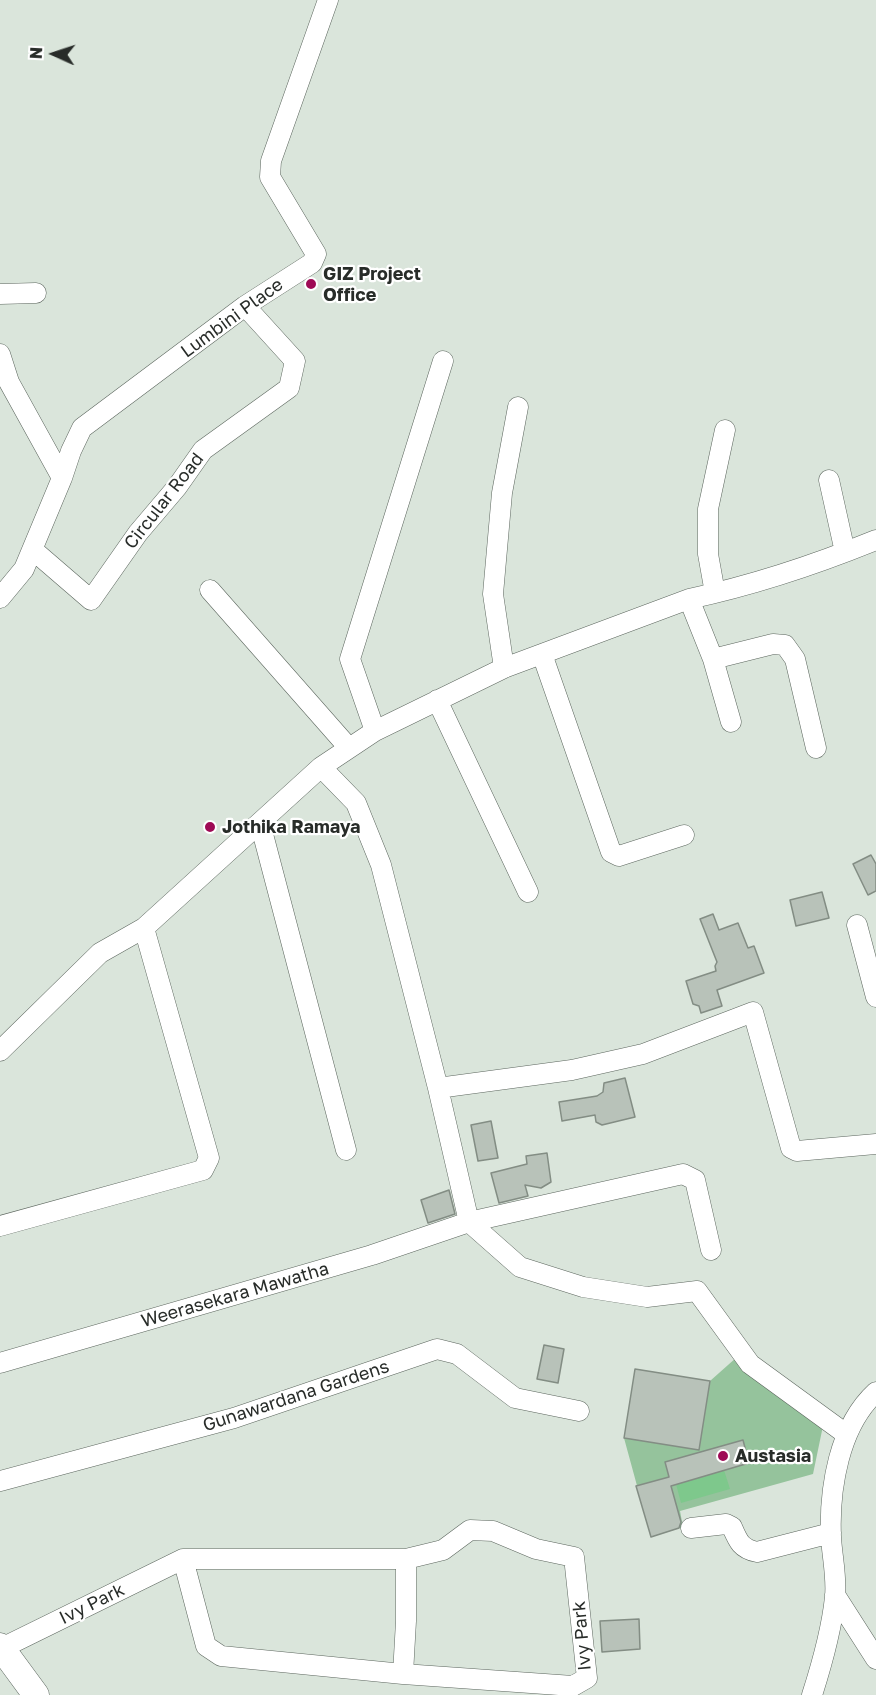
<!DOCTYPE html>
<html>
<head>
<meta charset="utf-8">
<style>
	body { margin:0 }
	#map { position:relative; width:876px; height:1695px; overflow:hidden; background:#dae5db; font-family:"Golos Text",sans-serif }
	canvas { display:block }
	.north { position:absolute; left:24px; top:24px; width:60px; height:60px; -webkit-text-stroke:4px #fff; paint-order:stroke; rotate:273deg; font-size:16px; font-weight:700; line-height:24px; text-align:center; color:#282c29 }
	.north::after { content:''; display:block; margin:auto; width:21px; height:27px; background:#282c29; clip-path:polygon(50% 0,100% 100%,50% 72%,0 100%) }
</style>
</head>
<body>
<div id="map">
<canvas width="876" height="1695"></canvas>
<div class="north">N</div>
</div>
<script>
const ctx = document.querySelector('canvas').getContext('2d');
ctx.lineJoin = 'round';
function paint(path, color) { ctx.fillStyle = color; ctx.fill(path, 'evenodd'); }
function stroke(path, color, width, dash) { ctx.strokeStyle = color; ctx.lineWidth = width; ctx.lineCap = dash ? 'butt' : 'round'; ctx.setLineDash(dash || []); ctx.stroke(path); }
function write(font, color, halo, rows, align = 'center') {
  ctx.font = font + ' "Golos Text",sans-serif'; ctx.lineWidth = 4.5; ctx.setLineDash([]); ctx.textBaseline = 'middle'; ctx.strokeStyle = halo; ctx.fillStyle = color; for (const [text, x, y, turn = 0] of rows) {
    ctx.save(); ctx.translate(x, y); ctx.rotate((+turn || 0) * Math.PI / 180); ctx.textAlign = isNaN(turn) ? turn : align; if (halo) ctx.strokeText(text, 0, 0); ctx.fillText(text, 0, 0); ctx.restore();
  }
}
paint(new Path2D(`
	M737,1357L824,1421L813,1474L680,1511L683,1527L651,1537L624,1438L635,1369L710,1381Z`), '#95c39c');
paint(new Path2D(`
	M724,1470L730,1489L681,1503L676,1484Z`), '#7ec88c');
const building = new Path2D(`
	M871,855L876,864V891L868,895L853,864Z
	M822,892L829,918L796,926L790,900Z
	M713,914L719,930L738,923L748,948L754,946L764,973L717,990L722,1006L701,1013L699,1006L693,1004L686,981L716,971L715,966L717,962L700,919Z
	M625,1078L635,1117L602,1125L596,1122L595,1115L562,1121L559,1102L597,1096L603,1092L604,1083Z
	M491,1121L498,1158L478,1161L471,1125Z
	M547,1153L551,1182L541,1188L525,1185L528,1196L499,1203L491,1173L527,1164L526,1156Z
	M449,1190L455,1214L428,1223L421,1200Z
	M544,1345L564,1349L558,1383L537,1379Z
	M635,1369L710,1381L699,1450L624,1438Z
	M743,1440L749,1463L671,1486L681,1522L679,1528L651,1537L636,1486L669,1477L665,1462Z
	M639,1619L640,1649L602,1652L600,1621Z`);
paint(building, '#b8c2b9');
stroke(building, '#838d84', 1.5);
const minor = new Path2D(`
	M0,294L36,293
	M0,354L9,382L62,478
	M829,480L845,552
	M33,550L91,600L138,533L177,487L203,450L289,388L295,361L245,306
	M210,590L349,748
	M715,593L708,554V509L725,430
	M0,598L24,569L62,478L71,451L82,428L245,306L312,263L316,254L270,177L271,161L328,0
	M689,599L713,659L731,722
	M542,654L611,852L619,856L684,835
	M713,659L773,644L785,645L795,659L816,748
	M504,668L493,594L502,493L518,407
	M437,700L528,892
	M375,731L350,659L443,361
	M321,767L356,803L381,865L438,1088L469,1222L520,1267L583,1287L647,1297L697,1291L750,1364L846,1434
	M260,823L346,1150
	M857,925L876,997
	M0,1051L100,953L144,928L321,767L375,731L504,668L689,599C750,586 817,564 876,540
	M438,1088L572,1070L643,1054L753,1012L791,1148L797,1151L876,1144
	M0,1226L203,1170L209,1158L144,928
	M0,1363L372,1255L469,1222L683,1174L695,1180L711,1250
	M0,1481L234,1418L437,1349L457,1354L515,1398L579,1411
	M691,1528L726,1524L732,1527C738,1541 741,1549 757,1552L831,1533
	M835,1595L876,1659
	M2,1648L183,1559H406L443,1550L470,1530L493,1531L536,1549L574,1557L587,1678L573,1686L403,1674L221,1656L206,1646L183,1559
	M403,1674L406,1621V1559
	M812,1695C821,1667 832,1626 835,1597C837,1577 832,1556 831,1537C829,1488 839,1426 876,1392`);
const major = new Path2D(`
	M0,1646L36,1695`);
stroke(minor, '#5c665e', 21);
stroke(major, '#5c665e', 27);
stroke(minor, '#fff', 20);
stroke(major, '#fff', 26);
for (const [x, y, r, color] of [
	[311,284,6,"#9e0a55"],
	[210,827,6,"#9e0a55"],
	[723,1456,6,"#9e0a55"]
]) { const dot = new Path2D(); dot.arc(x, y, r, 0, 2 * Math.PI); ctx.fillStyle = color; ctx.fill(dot); stroke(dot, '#fff', 2); }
write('bold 18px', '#282c29', '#fff', [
	["GIZ Project",323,274],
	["Office",323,295],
	["Jothika Ramaya",222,827],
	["Austasia",735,1456]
], 'left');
write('18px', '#282c29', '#fff', [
	["Lumbini Place",232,318,-36],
	["Circular Road",164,501,-52],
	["Weerasekara Mawatha",235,1295,-16],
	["Gunawardana Gardens",296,1396,-18],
	["Ivy Park",92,1604,-26],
	["Ivy Park",582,1636,-95]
]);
</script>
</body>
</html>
